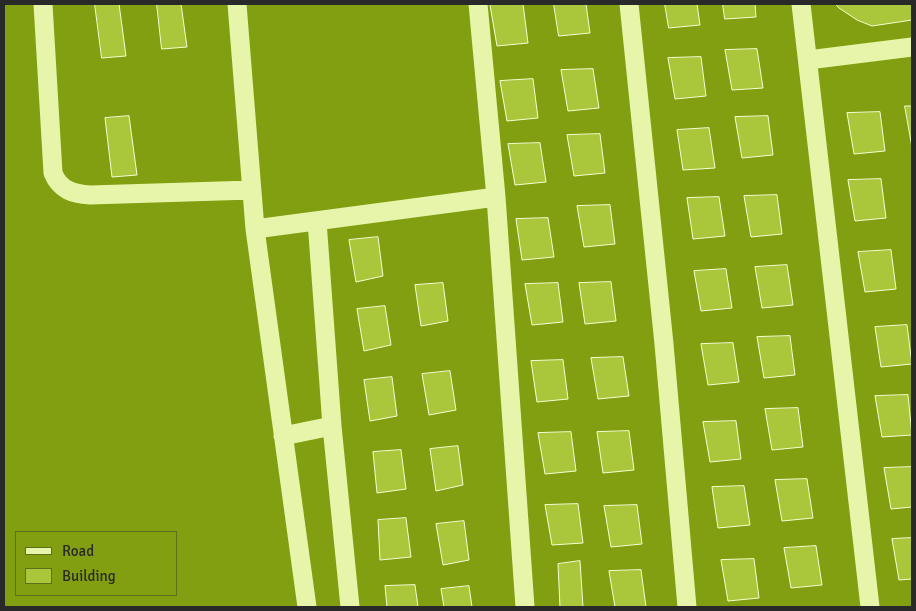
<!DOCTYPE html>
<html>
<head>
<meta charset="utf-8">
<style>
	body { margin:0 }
	#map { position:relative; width:916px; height:611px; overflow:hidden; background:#819f11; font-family:Signika,sans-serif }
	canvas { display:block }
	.frame { position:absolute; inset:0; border:5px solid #292929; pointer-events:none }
	.legend { position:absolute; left:15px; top:531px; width:162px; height:65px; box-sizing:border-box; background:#819f11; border:1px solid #5e701b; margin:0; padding:6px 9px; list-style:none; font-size:15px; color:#292929 }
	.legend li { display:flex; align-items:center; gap:10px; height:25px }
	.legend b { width:25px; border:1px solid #5e701b }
</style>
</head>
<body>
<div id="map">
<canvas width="916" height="611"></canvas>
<div class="frame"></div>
<ul class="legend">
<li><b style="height:6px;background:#e6f5a9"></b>Road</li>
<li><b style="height:14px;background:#aac63a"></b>Building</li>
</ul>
</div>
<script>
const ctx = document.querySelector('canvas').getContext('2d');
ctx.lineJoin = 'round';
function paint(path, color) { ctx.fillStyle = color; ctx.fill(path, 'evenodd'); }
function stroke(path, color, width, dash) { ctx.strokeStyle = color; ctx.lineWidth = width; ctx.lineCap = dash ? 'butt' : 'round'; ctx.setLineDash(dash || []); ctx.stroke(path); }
const building = new Path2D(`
	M95,4H119L126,56L102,58Z
	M157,4H181L187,47L162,49Z
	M523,4L528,43L497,46L490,5Z
	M554,4H586L590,33L559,36Z
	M665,4H697L700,25L669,28Z
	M723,4H755L756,17L725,19Z
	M836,4H912V20L872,26L857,20L839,8Z
	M757,49L763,88L732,90L725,50Z
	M701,57L706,96L675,99L668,58Z
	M593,69L599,108L568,111L561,70Z
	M533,79L538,118L507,121L500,81Z
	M905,106H912V147Z
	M880,112L885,151L854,154L847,113Z
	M129,116L137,175L112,177L105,118Z
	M768,116L773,155L742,158L735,117Z
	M709,128L715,168L683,170L677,130Z
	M600,134L605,173L574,176L567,135Z
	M540,143L546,182L515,185L508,144Z
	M881,179L886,218L855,221L848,180Z
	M777,195L782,234L751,237L744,196Z
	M719,197L725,236L693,239L687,198Z
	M610,205L615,244L584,247L577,206Z
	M548,218L554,257L522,260L516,219Z
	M378,237L383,276L356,282L349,240Z
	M891,250L896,289L865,292L858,252Z
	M787,265L793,305L762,308L755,267Z
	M726,269L732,308L701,311L694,271Z
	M611,282L616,321L585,324L579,283Z
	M443,283L448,321L421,326L415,285Z
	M558,283L563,322L532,325L525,284Z
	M385,306L391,345L364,351L357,309Z
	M907,325L912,364L881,367L875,327Z
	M790,336L795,375L764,378L757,337Z
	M733,343L739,382L708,385L701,344Z
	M623,357L629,396L598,399L591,358Z
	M563,360L568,399L537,402L531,361Z
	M450,371L456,410L429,415L422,374Z
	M392,377L397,416L370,421L364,380Z
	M908,395L912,435L882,437L875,396Z
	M798,408L803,447L772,450L765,409Z
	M736,421L741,459L710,462L703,422Z
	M629,431L634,470L603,473L597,432Z
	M571,432L576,471L545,474L538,433Z
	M458,446L463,485L436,491L430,449Z
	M401,450L406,489L377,493L373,452Z
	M912,467V507L891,509L884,468Z
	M807,479L813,518L782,521L775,480Z
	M744,486L750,525L718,528L712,487Z
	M578,504L583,543L552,545L545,505Z
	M637,505L642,544L611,547L604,506Z
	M406,518L411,557L380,560L378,520Z
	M464,521L469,560L443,565L436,524Z
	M912,538V579L899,580L892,539Z
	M816,546L822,585L791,588L784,548Z
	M754,559L759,598L728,601L721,560Z
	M580,561L583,607H560L558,564Z
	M641,570L646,607H615L609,571Z
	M415,585L418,607H387L385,586Z
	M469,586L472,607H444L441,589Z`);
paint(building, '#aac63a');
stroke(building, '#f5fed2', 1);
stroke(new Path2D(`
	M43,4L53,173C60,190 73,194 90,195L252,190
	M237,4L255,229L307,607
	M629,4L664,344L687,607
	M801,4L870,607
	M808,60L912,47
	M496,197L525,607
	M317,221L332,426L350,607
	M255,229L496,197L478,4
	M283,436L332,426`), '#e6f5a9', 19);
</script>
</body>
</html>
